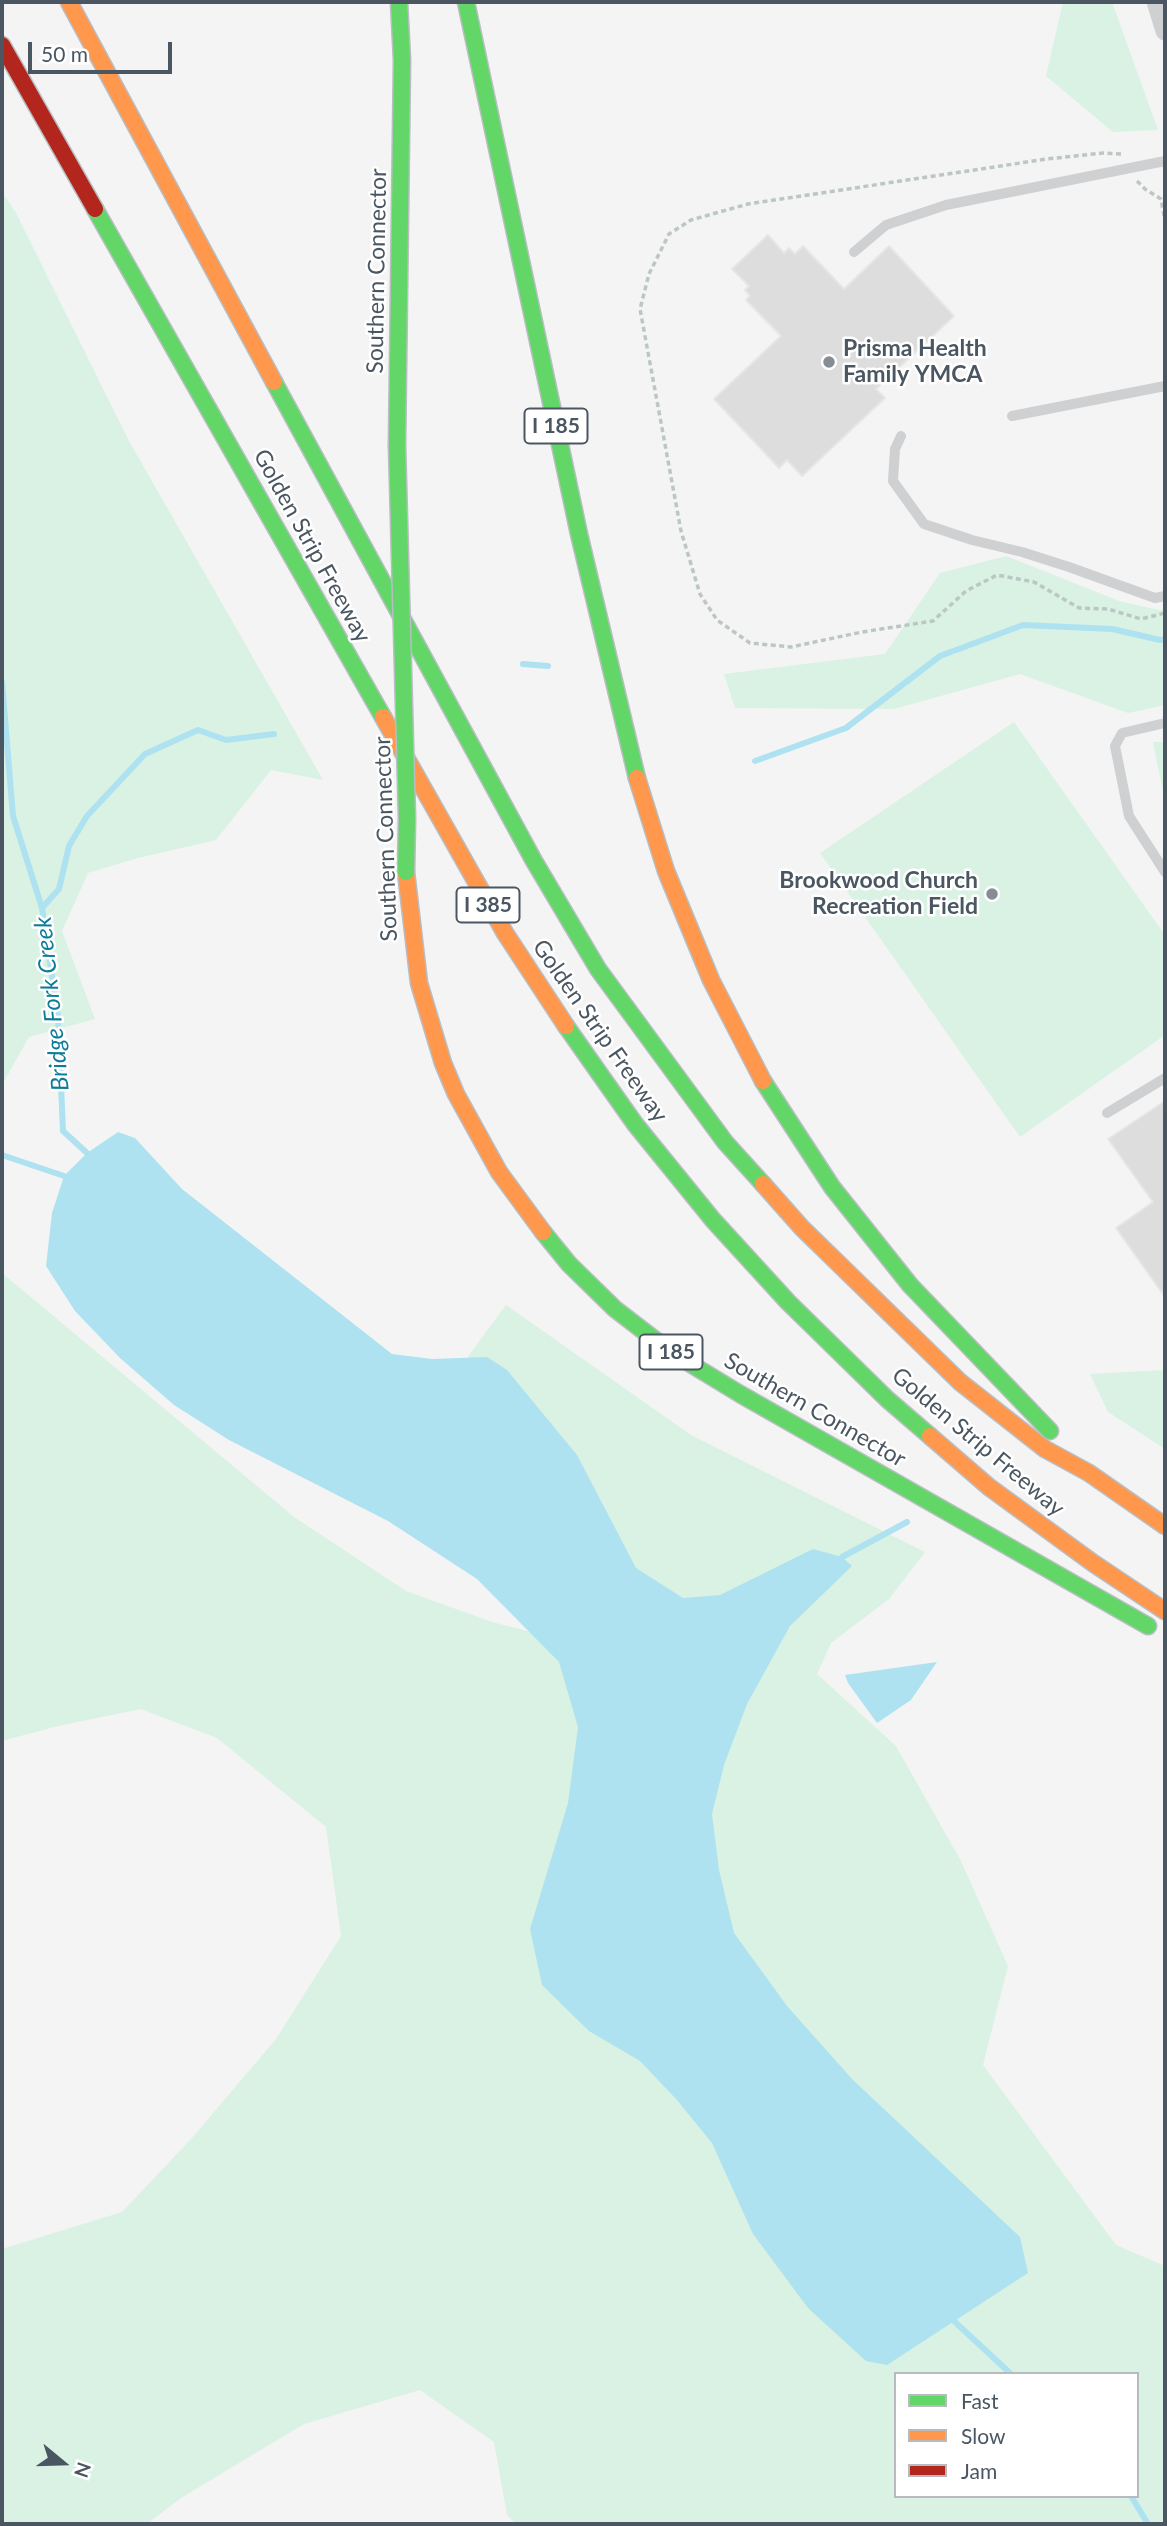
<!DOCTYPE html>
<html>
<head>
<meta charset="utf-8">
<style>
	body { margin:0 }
	#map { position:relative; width:1167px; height:2526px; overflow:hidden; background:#f4f4f4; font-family:Lato,sans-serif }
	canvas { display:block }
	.frame { position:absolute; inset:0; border:4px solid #4a5661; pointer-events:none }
	.legend { position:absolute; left:894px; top:2372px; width:245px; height:126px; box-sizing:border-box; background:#fff; border:2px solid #b7bbc0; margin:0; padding:9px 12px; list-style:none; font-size:21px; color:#4a5661 }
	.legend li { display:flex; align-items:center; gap:14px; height:35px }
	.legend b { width:35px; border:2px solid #b7bbc0 }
	.north { position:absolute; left:28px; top:2428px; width:70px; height:70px; -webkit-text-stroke:5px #fff; paint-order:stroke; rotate:109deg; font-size:19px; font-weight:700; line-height:28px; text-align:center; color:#4a5661 }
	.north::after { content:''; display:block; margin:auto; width:24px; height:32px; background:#4a5661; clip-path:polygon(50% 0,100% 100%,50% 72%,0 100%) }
	.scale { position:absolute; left:28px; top:42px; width:144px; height:32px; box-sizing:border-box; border:4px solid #4a5661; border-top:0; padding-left:9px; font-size:21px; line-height:24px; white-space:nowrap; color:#4a5661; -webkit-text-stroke:5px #fff; paint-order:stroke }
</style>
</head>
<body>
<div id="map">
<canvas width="1167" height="2526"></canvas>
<div class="frame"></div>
<ul class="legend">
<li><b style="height:9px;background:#63d668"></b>Fast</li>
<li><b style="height:9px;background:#ff974d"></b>Slow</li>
<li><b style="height:9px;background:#b3261e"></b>Jam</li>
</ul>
<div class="north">N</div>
<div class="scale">50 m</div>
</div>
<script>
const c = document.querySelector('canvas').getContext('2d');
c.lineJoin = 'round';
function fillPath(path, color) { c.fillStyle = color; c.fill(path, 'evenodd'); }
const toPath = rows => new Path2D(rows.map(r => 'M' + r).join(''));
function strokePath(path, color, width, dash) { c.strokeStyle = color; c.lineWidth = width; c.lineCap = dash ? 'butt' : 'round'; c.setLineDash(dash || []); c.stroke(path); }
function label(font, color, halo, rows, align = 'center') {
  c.font = font + ' Lato,sans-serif'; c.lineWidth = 5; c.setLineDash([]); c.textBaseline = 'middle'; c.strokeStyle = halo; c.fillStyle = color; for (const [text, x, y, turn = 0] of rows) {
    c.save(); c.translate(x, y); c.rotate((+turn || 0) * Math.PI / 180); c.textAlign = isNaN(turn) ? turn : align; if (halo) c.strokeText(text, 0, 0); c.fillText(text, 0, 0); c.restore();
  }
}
fillPath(toPath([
	[1063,2,1112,2,1158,130,1113,132,1046,76],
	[2,192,16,213,129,441,323,780,271,770,216,840,138,858,88,873,62,931,95,1019,29,1037,2,1085],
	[1006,556,1122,602,1160,610,1165,609,1165,705,1128,713,1020,674,894,709,735,708,724,674,885,654,940,573],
	[1014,722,1165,935,1165,1035,1020,1137,820,853],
	[1153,742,1165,742,1165,802],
	[2,1273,294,1517,406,1591,492,1622,547,1636,444,1389,506,1305,691,1435,925,1552,889,1599,831,1643,817,1674,896,1746,961,1861,1008,1966,983,2065,1116,2245,1165,2266,1165,2524,516,2524,507,2515,494,2442,420,2390,304,2424,181,2498,147,2524,2,2524,2,2249,122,2212,192,2138,276,2039,341,1936,326,1827,217,1738,141,1709,58,1726,2,1741],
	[896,2374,1137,2374,1137,2496,896,2496],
	[1165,1370,1165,1449,1108,1412,1090,1374]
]), '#d9f2e3');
fillPath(toPath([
	[118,1132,135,1138,182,1189,392,1354,432,1359,487,1357,507,1370,577,1455,636,1568,683,1598,720,1595,813,1549,842,1557,852,1566,790,1626,747,1704,724,1765,712,1814,719,1870,734,1933,787,2006,852,2079,1020,2237,1028,2273,887,2365,866,2361,808,2308,753,2234,712,2143,677,2100,640,2061,589,2031,542,1985,530,1929,568,1803,578,1727,559,1662,477,1579,388,1521,229,1440,174,1405,120,1358,75,1311,46,1266,52,1213,64,1176,87,1153],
	[937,1662,911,1700,877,1723,848,1683,845,1675]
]), '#aee2f0');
strokePath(toPath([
	[523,664,548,666],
	[2,682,13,816,42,908,58,1017,63,1131,87,1153],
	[755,761,846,728,940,656,1023,625,1112,629,1160,640,1165,639],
	[42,908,59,889,69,846,87,816,145,754,198,730,226,740,274,734],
	[2,1155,64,1176],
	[842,1557,907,1522],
	[955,2322,1011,2374],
	[1131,2496,1148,2524]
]), '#aee2f0', 6);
const building = toPath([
	[768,235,784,253,789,248,795,254,803,246,844,289,889,246,954,316,876,389,885,398,802,476,787,460,779,468,714,399,781,336,746,300,750,296,745,290,749,286,732,269,768,235],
	[1165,1101,1165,1297,1116,1228,1153,1202,1108,1139,1165,1101]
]);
fillPath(building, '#ddddde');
strokePath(building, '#e5e6e7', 2);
const fast = toPath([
	[466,2,579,534,637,778],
	[95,209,383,717],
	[274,382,534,861,598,969,725,1142,763,1184],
	[397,445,402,60,399,2],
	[566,1026,635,1124,713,1220,788,1302,887,1399,930,1436],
	[763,1081,832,1187,910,1285,1050,1431],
	[543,1232,569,1264,615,1309,671,1352,740,1394,1148,1626]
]);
const slow = toPath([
	[69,2,274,382],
	[383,717,505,933,566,1026],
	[637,778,666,871,711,980,763,1081],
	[406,872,419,983,443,1063,456,1094,499,1172,543,1232],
	[763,1184,802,1228,960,1382,1045,1449,1089,1473,1165,1526],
	[930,1436,989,1487,1093,1563,1165,1611]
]);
const jam = toPath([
	[2,45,95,209]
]);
strokePath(fast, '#b9bec3', 19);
strokePath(slow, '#b9bec3', 19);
strokePath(jam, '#b9bec3', 19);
strokePath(toPath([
	[1121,154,1103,153,1047,159,748,204,691,220,669,234,649,274,640,309,681,531,700,594,717,620,750,643,791,647,862,632,933,621,966,591,997,575,1034,582,1079,608,1108,609,1141,619,1165,613],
	[1137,181,1145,189,1161,199,1165,221]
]), '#bcc7c4', 3.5, [5, 3.5]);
strokePath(toPath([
	[854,252,886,225,946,205,1165,161],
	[1012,416,1165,386],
	[901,436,895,449,893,481,924,524,972,540,1022,552,1069,567,1155,598,1165,596],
	[1165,723,1122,733,1115,746,1129,816,1165,872],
	[1107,1113,1165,1078]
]), '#ced0d2', 10);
strokePath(toPath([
	[1156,2,1165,31]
]), '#ced0d2', 19);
strokePath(fast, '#63d668', 16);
strokePath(slow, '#ff974d', 16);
strokePath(jam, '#b3261e', 16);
const fastBridge = toPath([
	[397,445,407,818,406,872]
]);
strokePath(fastBridge, '#b9bec3', 19, []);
strokePath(fastBridge, '#63d668', 16);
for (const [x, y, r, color] of [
	[829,362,7,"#868d94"],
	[992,894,7,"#868d94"]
]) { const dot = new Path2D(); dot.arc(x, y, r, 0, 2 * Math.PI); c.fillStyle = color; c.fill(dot); strokePath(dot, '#fff', 2.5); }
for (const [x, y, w] of [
	[556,426,63],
	[488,905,63],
	[671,1352,63]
]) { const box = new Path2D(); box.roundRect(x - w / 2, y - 17.5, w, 35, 5); c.fillStyle = '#fff'; c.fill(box); strokePath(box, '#4a5661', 2); }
label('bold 21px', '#4a5661', null, [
	["I 185",556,426],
	["I 385",488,905],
	["I 185",671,1352]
]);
label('23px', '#4a5661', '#fff', [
	["Southern Connector",377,271,-89],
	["Golden Strip Freeway",312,546,61],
	["Southern Connector",386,839,-92],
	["Golden Strip Freeway",600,1031,55],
	["Southern Connector",815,1410,30],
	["Golden Strip Freeway",978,1442,40]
]);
label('bold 23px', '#4a5661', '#fff', [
	["Prisma Health",843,349],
	["Family YMCA",843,375],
	["Brookwood Church",978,881,"right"],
	["Recreation Field",978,907,"right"]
], 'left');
label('italic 24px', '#0c7c9b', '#fff', [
	["Bridge Fork Creek",52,1004,-96]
]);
</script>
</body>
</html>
